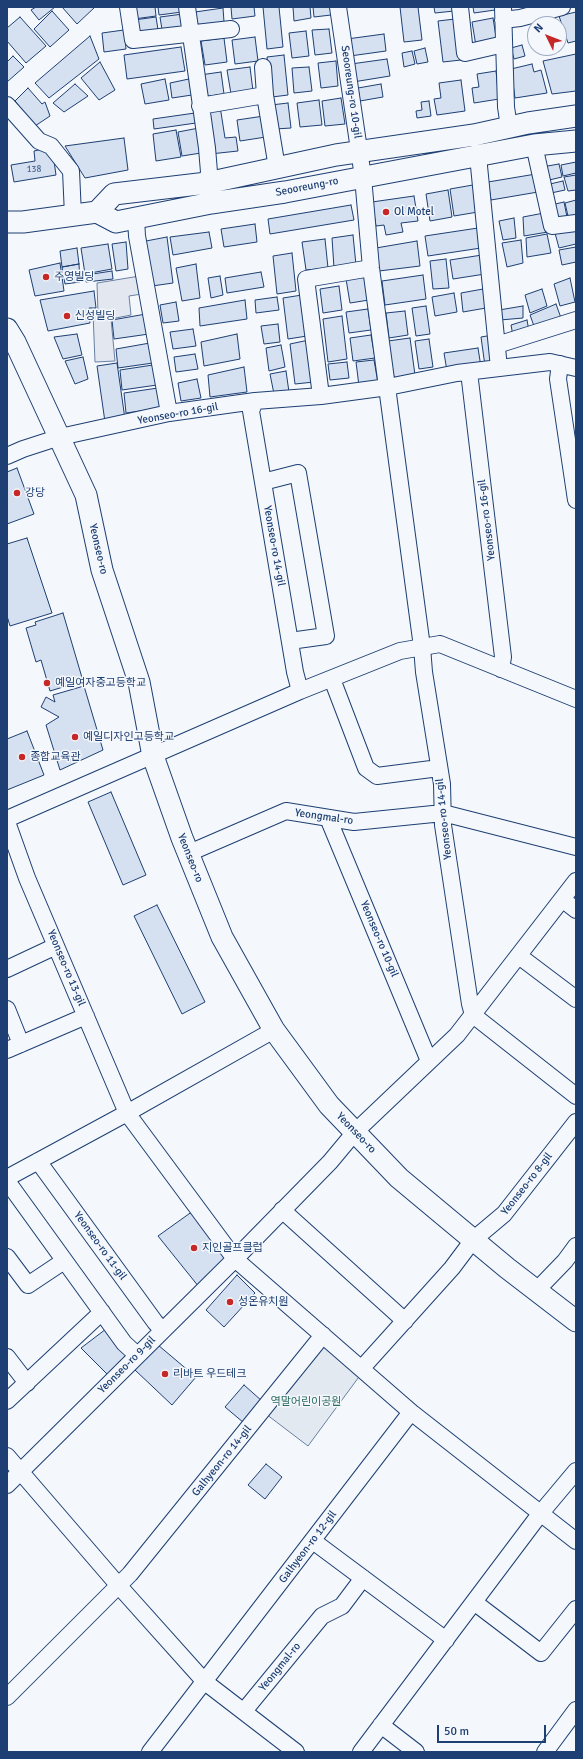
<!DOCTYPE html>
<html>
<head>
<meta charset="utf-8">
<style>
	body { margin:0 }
	#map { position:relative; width:583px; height:1759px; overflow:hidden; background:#f4f7fb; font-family:Signika,sans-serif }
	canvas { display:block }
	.frame { position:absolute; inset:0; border:8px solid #1d3f73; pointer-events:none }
	.north { position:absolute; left:527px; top:16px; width:40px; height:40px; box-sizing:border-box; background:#f4f7fb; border:1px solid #9eadc5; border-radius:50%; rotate:313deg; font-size:11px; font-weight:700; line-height:16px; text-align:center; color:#1d3f73 }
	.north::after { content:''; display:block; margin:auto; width:14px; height:18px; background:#c62828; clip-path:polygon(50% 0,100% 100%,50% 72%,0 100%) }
	.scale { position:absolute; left:437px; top:1725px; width:109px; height:18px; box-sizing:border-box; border:2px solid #1d3f73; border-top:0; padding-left:5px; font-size:12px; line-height:14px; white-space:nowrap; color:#1d3f73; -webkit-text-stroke:3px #f4f7fb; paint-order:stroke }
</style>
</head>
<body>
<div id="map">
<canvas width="583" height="1759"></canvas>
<div class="frame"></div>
<div class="north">N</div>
<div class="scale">50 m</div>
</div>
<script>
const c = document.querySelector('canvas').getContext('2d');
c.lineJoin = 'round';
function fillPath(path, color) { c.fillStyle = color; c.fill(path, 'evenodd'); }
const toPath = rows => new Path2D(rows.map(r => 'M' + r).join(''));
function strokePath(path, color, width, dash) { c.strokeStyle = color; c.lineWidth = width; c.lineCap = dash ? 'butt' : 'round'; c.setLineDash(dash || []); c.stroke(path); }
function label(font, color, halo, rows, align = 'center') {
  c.font = font + ' Signika,"Noto Sans KR",sans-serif'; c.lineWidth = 3; c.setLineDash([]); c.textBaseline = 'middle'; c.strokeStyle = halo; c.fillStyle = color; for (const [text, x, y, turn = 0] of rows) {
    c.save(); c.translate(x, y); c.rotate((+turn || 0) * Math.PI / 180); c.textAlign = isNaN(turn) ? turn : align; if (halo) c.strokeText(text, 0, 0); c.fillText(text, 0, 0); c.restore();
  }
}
const green = toPath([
	[325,1337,364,1370,308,1446,262,1411,325,1337]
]);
fillPath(green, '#e3e9f0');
strokePath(green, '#687fa3', 1);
const parking = toPath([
	[140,276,142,294,129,296,131,315,111,319,115,361,95,362,93,313,98,313,97,283,140,276]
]);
fillPath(parking, '#e3e8f0');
strokePath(parking, '#687fa3', 1);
const building = toPath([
	[36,7,55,7,39,20,31,10,36,7],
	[62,7,95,7,77,24,62,7],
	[132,7,155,7,156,16,134,19,132,7],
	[158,7,181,7,182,12,159,15,158,7],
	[231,7,254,7,255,16,232,19,231,7],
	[263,7,279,7,283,47,267,49,263,7],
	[293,7,310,7,311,18,294,21,293,7],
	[313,7,330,7,331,15,314,17,313,7],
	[400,7,418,7,422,40,404,42,400,7],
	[434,7,453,7,454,11,435,13,434,7],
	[473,7,494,7,495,10,474,13,473,7],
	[223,8,224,22,196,26,195,12,223,8],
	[52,11,69,30,50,47,34,29,52,11],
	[576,12,576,41,568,43,559,16,576,12],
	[183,14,185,33,163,36,160,17,183,14],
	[20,17,46,46,26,63,7,41,7,28,20,17],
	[156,17,159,36,136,39,134,20,156,17],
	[493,18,497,43,476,46,472,22,493,18],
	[555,18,557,24,536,24,555,18],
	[455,19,461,60,443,62,438,21,455,19],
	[329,29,332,53,315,55,312,30,329,29],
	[124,30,126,49,104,52,102,33,124,30],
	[306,31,309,56,292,58,289,33,306,31],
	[384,34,386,51,350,56,347,39,384,34],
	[90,36,99,59,49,98,35,83,90,36],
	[255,37,258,61,235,64,232,40,255,37],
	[224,38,227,62,205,65,201,41,224,38],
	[522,45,525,56,514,59,511,48,522,45],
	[181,47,185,71,127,79,124,55,181,47],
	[425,48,428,62,417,64,414,51,425,48],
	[412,51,415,64,404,67,402,53,412,51],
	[576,54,576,91,552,94,543,61,576,54],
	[284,55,288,95,272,97,267,57,284,55],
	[13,56,24,67,7,82,7,62,13,56],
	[387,59,390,76,353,82,351,64,387,59],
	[336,61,338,86,321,88,318,63,336,61],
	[100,62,115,90,99,100,81,78,100,62],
	[532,64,534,72,541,70,547,93,515,98,511,69,532,64],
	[250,67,253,91,231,94,227,70,250,67],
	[309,67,312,91,294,93,292,68,309,67],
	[496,71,499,99,474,103,472,88,479,87,477,74,496,71],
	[221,72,224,94,203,97,200,75,221,72],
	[165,79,169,100,145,104,141,84,165,79],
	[189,79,192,95,172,98,170,83,189,79],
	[461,80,465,111,437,115,434,99,441,98,439,83,461,80],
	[75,84,88,96,64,112,53,103,75,84],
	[381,84,383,97,360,101,358,88,381,84],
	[28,88,42,104,45,102,50,116,35,126,15,101,28,88],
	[341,98,345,124,325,126,322,101,341,98],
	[319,100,322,125,300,127,297,103,319,100],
	[429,101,431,116,417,118,416,111,422,110,421,102,429,101],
	[288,103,291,128,275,129,271,105,288,103],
	[220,106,225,138,236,137,238,151,210,154,204,109,220,106],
	[195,113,196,123,154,129,153,119,195,113],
	[264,116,266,137,240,141,237,120,264,116],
	[199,128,201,153,182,156,178,132,199,128],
	[176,130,181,157,156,161,153,134,176,130],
	[124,138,128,170,85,178,65,146,124,138],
	[43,149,54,161,56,175,14,182,11,165,35,161,34,151,43,149],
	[576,162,576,173,563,176,561,165,576,162],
	[559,164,562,177,545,181,542,167,559,164],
	[536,174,538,192,491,200,488,182,536,174],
	[576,175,576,190,568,191,564,177,576,175],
	[563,181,565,190,551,193,550,184,563,181],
	[473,185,478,212,454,216,450,189,473,185],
	[448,190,452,217,430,221,426,194,448,190],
	[414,196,418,221,401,223,403,232,386,235,384,225,376,226,372,202,414,196],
	[576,200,576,215,568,216,565,203,576,200],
	[564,202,567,217,554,219,551,205,564,202],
	[351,205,354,220,270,234,268,219,351,205],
	[544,213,548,232,524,236,523,217,544,213],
	[514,218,516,238,503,240,499,221,514,218],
	[255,224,257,242,224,247,221,229,255,224],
	[478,228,481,248,428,256,425,236,478,228],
	[576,229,576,244,559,248,555,233,576,229],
	[209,232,212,248,173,255,170,237,209,232],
	[547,234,551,253,527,257,526,238,547,234],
	[353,235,356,265,334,268,332,238,353,235],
	[167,237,173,283,152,286,146,241,167,237],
	[325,239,328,268,306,270,302,242,325,239],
	[521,240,523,263,507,267,502,243,521,240],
	[417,241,420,266,379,271,376,248,417,241],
	[126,242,128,269,116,271,112,244,126,242],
	[108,244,112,269,85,274,81,248,108,244],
	[576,247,576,262,562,265,559,250,576,247],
	[77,248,79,264,62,267,60,251,77,248],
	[292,253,296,291,277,294,273,256,292,253],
	[482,255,485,274,453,279,450,260,482,255],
	[446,259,449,288,433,289,430,261,446,259],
	[60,263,64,291,35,296,29,270,60,263],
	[79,264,80,282,65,284,62,267,79,264],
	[196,264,200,298,182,301,176,268,196,264],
	[112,271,113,279,86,282,86,275,112,271],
	[261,272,264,287,227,293,225,278,261,272],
	[423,275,426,299,385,305,382,281,423,275],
	[220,276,223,295,211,298,208,278,220,276],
	[365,276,369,300,350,303,346,279,365,276],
	[570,278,575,302,560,306,554,284,570,278],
	[339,286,342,310,323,313,320,289,339,286],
	[483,289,486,308,463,312,461,293,483,289],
	[542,289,547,306,530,313,525,295,542,289],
	[94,291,96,308,89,308,90,323,48,331,40,300,94,291],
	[454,293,457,312,435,316,432,297,454,293],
	[302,295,307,336,288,339,283,298,302,295],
	[277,297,279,310,256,313,255,300,277,297],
	[245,300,247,319,200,326,199,308,245,300],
	[176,302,179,321,163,323,160,305,176,302],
	[556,304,561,318,534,326,530,315,556,304],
	[426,306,430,334,416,336,412,308,426,306],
	[523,306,523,318,500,320,499,310,523,306],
	[368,309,371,330,349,333,346,312,368,309],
	[405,311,408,335,389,338,386,313,405,311],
	[146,314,149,334,114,339,112,320,146,314],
	[342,316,347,359,328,362,323,319,342,316],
	[527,320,529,331,513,336,511,325,527,320],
	[278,324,280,342,264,344,261,326,278,324],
	[193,329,196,346,173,349,170,332,193,329],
	[77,334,82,355,63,359,54,337,77,334],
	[237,334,240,359,204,366,201,342,237,334],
	[371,335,375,358,353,361,350,338,371,335],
	[493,335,496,364,485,366,481,337,493,335],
	[410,338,415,375,394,378,388,341,410,338],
	[429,339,433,367,419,369,415,341,429,339],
	[309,340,314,382,295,384,290,344,309,340],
	[150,343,153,363,118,368,116,349,150,343],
	[281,345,285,367,269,371,266,348,281,345],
	[478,348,481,367,447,371,444,353,478,348],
	[195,354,198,369,176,372,174,357,195,354],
	[83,357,88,379,75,384,65,361,83,357],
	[374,360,378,383,359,386,356,362,374,360],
	[347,362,349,378,330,380,328,364,347,362],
	[117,363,125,419,105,422,97,366,117,363],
	[153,365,157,385,122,390,120,370,153,365],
	[244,367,247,392,210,397,208,375,244,367],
	[286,371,289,392,274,394,270,374,286,371],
	[197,379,201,398,181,401,178,383,197,379],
	[158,388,161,408,126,413,124,393,158,388],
	[17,468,34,514,7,524,7,472,17,468],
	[27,538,52,613,10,626,7,616,7,544,27,538],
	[63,613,83,681,50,691,41,660,36,662,26,628,36,625,35,622,63,613],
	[84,686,103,750,60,770,46,725,59,717,41,707,46,697,55,702,53,695,84,686],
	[27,731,44,775,7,790,7,739,27,731],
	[111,792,146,875,123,885,88,802,111,792],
	[157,905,205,1002,182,1014,134,916,157,905],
	[193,1211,229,1260,199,1287,158,1236,193,1211],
	[237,1275,255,1293,224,1327,206,1310,237,1275],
	[110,1326,132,1352,108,1375,81,1348,110,1326],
	[158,1345,196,1377,172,1405,135,1370,158,1345],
	[244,1385,262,1401,244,1423,225,1407,244,1385],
	[266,1464,282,1477,265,1499,248,1485,266,1464]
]);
fillPath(building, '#d5e0f0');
strokePath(building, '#1d3f73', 1);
const minor = toPath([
	[128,7,133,40,231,29],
	[187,7,207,148,209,172,207,183],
	[338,7,363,177,371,268,422,647,424,672,442,784,443,825,470,1004,473,1015,576,1096],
	[460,7,465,53,504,44],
	[503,7,506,107,509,127],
	[503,20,520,18,562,7],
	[263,67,265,95,277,168],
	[7,105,39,141,51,146,71,171,73,215],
	[200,106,265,95],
	[534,145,552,226,576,223],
	[478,156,499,368],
	[136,219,137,236,169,413],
	[497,345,576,320],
	[560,364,558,379,576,500],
	[469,372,503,657,501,669],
	[321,396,306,279,371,268],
	[255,401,251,411,295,672,300,691],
	[7,456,23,449,60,437,169,413,255,401,321,396,388,387,457,373,550,362,576,368],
	[263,482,298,473,326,636,290,641],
	[332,679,366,768,377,776,439,768],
	[328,818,429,1061],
	[7,819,300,691,400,651,440,644,576,699],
	[7,822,27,878,127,1113,235,1259,411,1412,576,1541],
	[189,853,286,811,354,822,443,813,576,847],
	[562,899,576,910],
	[519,956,576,999],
	[7,969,56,946],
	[7,1009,21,1044],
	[7,1050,86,1016],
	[38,1161,155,1322,162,1330],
	[7,1178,127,1113,274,1030],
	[7,1181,124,1343,137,1355],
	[282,1210,405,1321],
	[7,1257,28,1285,64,1261],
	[536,1291,565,1261,576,1246],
	[7,1357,27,1383],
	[362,1368,452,1268,473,1240,504,1214,576,1122],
	[7,1401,102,1312],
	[7,1456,119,1586,205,1682,296,1752],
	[7,1485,235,1259,330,1162,355,1132,457,1035,576,881],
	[313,1541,446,1640],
	[474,1602,541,1653,576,1609],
	[7,1697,130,1574,323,1335],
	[244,1711,322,1616,342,1606,363,1578],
	[381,1725,416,1752],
	[150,1752,411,1412],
	[361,1752,540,1514,576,1471],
	[545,1752,576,1710]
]);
const major = toPath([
	[97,212,114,194,207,183,336,155,474,135,528,123,576,116],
	[7,222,23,222,97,212,116,222,211,203,285,192,534,145,576,141],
	[7,329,15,342,86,495,102,570,139,682,153,756,182,838,222,937,274,1030,329,1105,399,1178,507,1268,576,1321]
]);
strokePath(minor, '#1d3f73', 18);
strokePath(major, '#1d3f73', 23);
strokePath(minor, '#f4f7fb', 16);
strokePath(major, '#f4f7fb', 21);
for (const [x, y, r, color] of [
	[386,212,4,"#c62828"],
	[46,277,4,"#c62828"],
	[67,316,4,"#c62828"],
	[17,493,4,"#c62828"],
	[47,683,4,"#c62828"],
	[75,737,4,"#c62828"],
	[22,757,4,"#c62828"],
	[194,1248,4,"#c62828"],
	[230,1302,4,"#c62828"],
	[165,1374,4,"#c62828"]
]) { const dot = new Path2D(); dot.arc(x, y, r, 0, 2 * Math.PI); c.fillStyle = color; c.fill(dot); strokePath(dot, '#f4f7fb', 1.5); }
label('9px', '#4b6792', null, [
	["138",34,170]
]);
label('11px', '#1d3f73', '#f4f7fb', [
	["Seooreung-ro 10-gil",351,92,82],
	["Seooreung-ro",307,187,-11],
	["Yeonseo-ro 16-gil",178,414,-10],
	["Yeonseo-ro 16-gil",487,520,-97],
	["Yeonseo-ro 14-gil",274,546,80],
	["Yeonseo-ro",98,549,77],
	["Yeongmal-ro",324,817,8],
	["Yeonseo-ro 14-gil",444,819,-96],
	["Yeonseo-ro",190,858,68],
	["Yeonseo-ro 10-gil",379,939,67],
	["Yeonseo-ro 13-gil",66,968,67],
	["Yeonseo-ro",356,1133,46],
	["Yeonseo-ro 8-gil",527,1184,-52],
	["Yeonseo-ro 11-gil",100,1246,54],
	["Yeonseo-ro 9-gil",127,1365,-45],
	["Galhyeon-ro 14-gil",222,1461,-51],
	["Galhyeon-ro 12-gil",308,1547,-53],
	["Yeongmal-ro",280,1667,-51]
]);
label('11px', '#1d3f73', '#f4f7fb', [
	["Ol Motel",394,212],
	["주영빌딩",54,277],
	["신성빌딩",75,316],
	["강당",25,493],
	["예일여자중고등학교",55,683],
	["예일디자인고등학교",83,737],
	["종합교육관",30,757],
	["지인골프클럽",202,1248],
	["성온유치원",238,1302],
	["리바트 우드테크",173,1374]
], 'left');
label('11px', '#2c6c60', '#f4f7fb', [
	["역말어린이공원",306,1402]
]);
</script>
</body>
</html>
